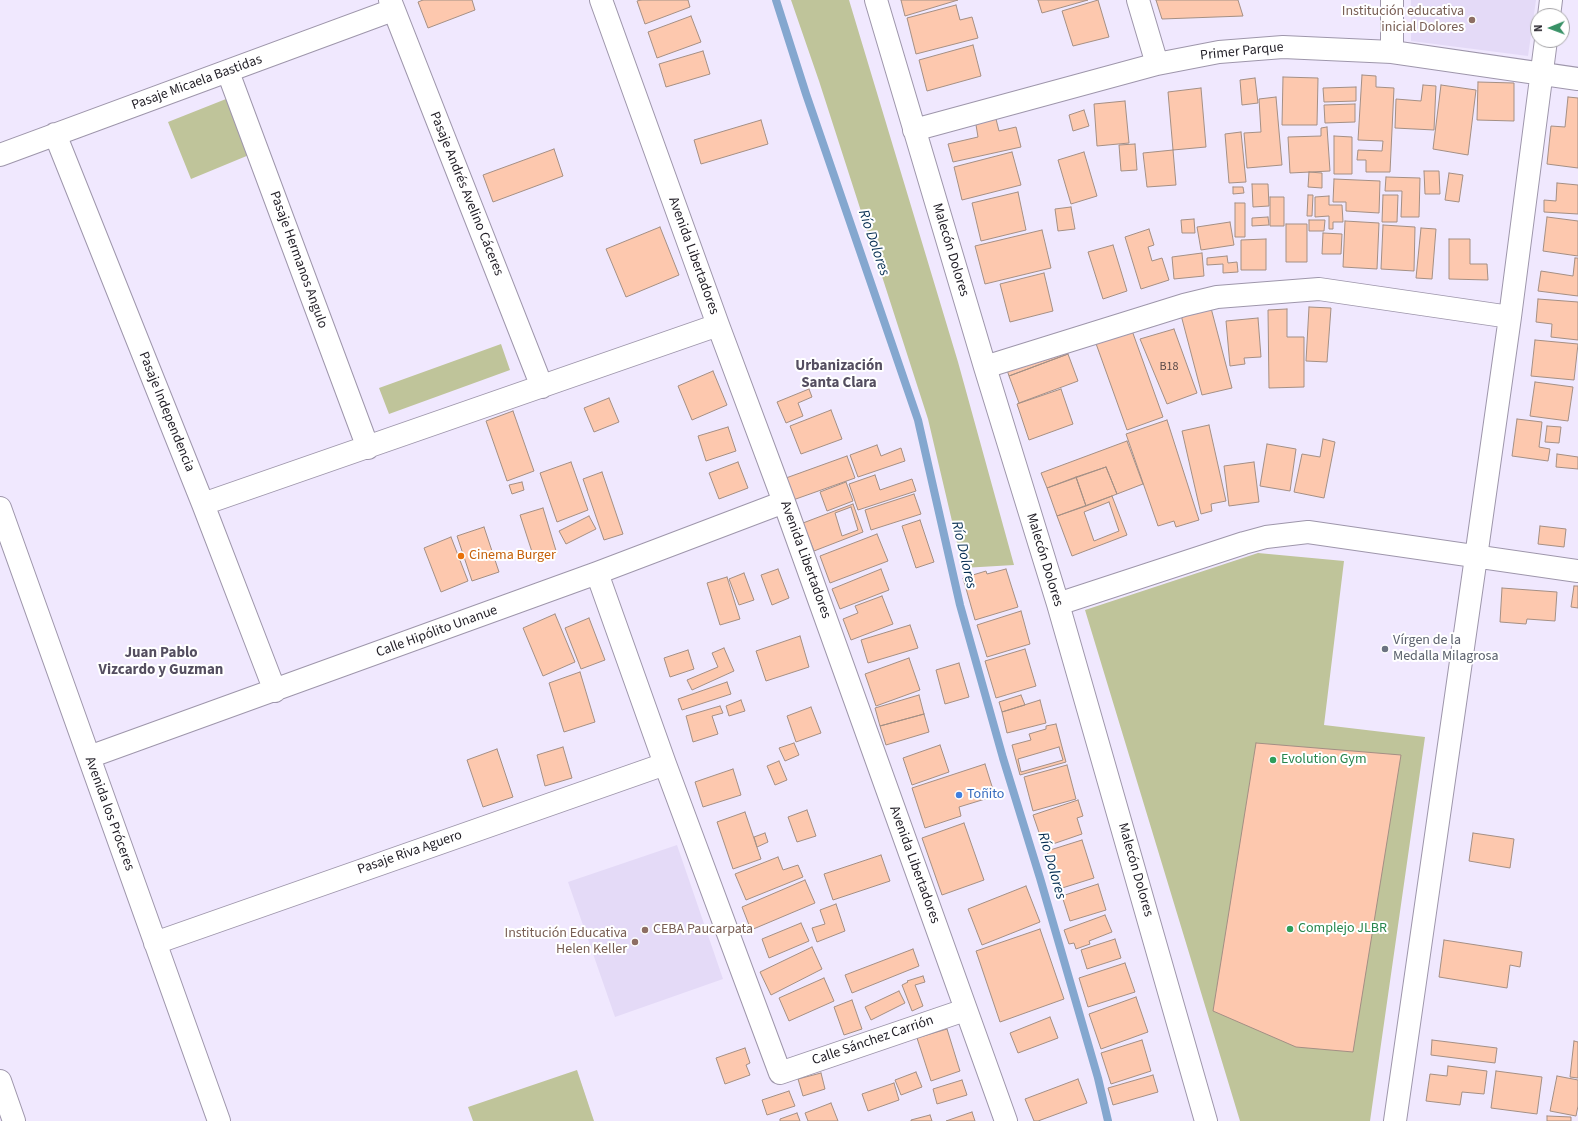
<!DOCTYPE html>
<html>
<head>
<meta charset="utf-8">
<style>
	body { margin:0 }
	#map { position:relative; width:1578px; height:1121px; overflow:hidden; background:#f0e8fe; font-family:"Source Sans 3",sans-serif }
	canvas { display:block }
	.north { position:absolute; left:1530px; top:8px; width:40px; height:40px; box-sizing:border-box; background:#fff; border:1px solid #a6a5a8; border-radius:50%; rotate:269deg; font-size:11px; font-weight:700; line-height:16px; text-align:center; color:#201d25 }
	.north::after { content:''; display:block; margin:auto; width:14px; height:18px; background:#389166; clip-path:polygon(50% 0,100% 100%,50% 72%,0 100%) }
</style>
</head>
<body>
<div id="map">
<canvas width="1578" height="1121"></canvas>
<div class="north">N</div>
</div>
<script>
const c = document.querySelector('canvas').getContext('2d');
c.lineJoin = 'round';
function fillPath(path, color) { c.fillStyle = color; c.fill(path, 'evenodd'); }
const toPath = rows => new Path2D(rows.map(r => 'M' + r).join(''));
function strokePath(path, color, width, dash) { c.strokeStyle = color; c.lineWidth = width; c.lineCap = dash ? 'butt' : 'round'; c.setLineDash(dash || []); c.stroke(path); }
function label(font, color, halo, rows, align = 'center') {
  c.font = font + ' "Source Sans 3",sans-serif'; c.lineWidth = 4; c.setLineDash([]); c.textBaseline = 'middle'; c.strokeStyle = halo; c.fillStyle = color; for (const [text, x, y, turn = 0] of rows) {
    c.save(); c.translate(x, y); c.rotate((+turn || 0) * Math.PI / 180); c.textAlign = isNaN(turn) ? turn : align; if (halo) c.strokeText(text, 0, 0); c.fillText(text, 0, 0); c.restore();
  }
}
fillPath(toPath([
	[1411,0,1536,0,1528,56,1411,41],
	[677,845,723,979,615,1017,568,882]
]), '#e4daf7');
fillPath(toPath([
	[791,0,849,0,958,362,1014,565,963,568,928,419,819,81],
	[226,99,249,155,191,179,168,122],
	[501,344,510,370,389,414,379,388],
	[1258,553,1344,561,1324,725,1425,737,1370,1121,1240,1121,1085,610],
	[577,1070,594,1121,473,1121,468,1107]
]), '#bfc49a');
strokePath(toPath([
	[776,0,806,94,918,420,960,605,1003,758,1040,878,1098,1078,1108,1121]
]), '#84a7cf', 8);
const building = toPath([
	[423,0,472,0,475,10,428,28,418,2,423,0],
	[641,0,688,0,690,7,645,24,637,1,641,0],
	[901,0,958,0,905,16,901,0],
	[1038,0,1088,0,1042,13,1038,0],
	[1098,0,1109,37,1073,46,1062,11,1098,0],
	[1156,0,1238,0,1243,16,1162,19,1156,0],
	[956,5,960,20,972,17,978,38,916,54,907,18,956,5],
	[691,16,701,42,657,58,648,32,691,16],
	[973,45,981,76,927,91,919,60,973,45],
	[703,51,710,74,666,87,659,64,703,51],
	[1362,75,1376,76,1376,87,1394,88,1390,172,1366,172,1366,160,1357,160,1358,150,1382,151,1383,141,1358,140,1362,75],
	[1283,77,1318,78,1317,125,1282,125,1283,77],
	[1255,78,1258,103,1242,105,1240,80,1255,78],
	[1478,82,1514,83,1514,121,1477,120,1478,82],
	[1423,85,1436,86,1434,130,1395,128,1396,99,1421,101,1423,85],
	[1441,85,1476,90,1468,155,1433,149,1441,85],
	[1356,87,1356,101,1324,102,1323,88,1356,87],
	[1201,88,1206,147,1173,150,1168,92,1201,88],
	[1276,97,1282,165,1247,168,1244,133,1261,132,1259,99,1276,97],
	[1568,97,1578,98,1578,168,1547,164,1551,126,1565,127,1568,97],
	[1125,101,1129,143,1097,146,1094,104,1125,101],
	[1355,104,1355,122,1325,123,1324,105,1355,104],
	[1084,110,1089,126,1073,131,1069,115,1084,110],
	[995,115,999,131,1016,127,1021,147,953,162,948,144,978,137,975,119,995,115],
	[761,120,768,144,701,164,694,140,761,120],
	[1327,127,1330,171,1290,173,1288,137,1321,136,1321,128,1327,127],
	[1241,132,1246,182,1229,183,1225,134,1241,132],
	[1334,136,1352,137,1352,174,1334,174,1334,136],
	[1135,144,1137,170,1121,171,1119,145,1135,144],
	[554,149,563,176,493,202,483,175,554,149],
	[1173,150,1176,185,1147,187,1143,153,1173,150],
	[1012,152,1021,185,962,200,954,167,1012,152],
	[1084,152,1097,196,1071,204,1058,160,1084,152],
	[1424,171,1439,171,1440,194,1425,194,1424,171],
	[1309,172,1322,173,1322,188,1308,187,1309,172],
	[1449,173,1463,175,1459,202,1445,200,1449,173],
	[1386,177,1420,178,1419,217,1401,217,1402,191,1385,191,1386,177],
	[1334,179,1380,181,1379,213,1346,211,1346,202,1333,202,1334,179],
	[1557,183,1578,185,1578,214,1544,212,1544,200,1556,201,1557,183],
	[1252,184,1268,184,1269,206,1253,207,1252,184],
	[1233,187,1243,187,1244,193,1233,194,1233,187],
	[1018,192,1026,230,981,241,972,203,1018,192],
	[1308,195,1313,195,1312,216,1307,216,1308,195],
	[1383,195,1398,195,1397,222,1382,222,1383,195],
	[1329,196,1329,205,1342,205,1343,222,1333,222,1333,229,1329,229,1329,216,1315,217,1315,197,1329,196],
	[1270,197,1284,197,1284,226,1270,226,1270,197],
	[1235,203,1245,203,1245,237,1235,237,1235,203],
	[1071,207,1075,229,1058,231,1055,209,1071,207],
	[1268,217,1269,225,1252,226,1252,218,1268,217],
	[1547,217,1578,221,1578,256,1543,251,1547,217],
	[1194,219,1195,233,1182,233,1181,220,1194,219],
	[1309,220,1325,220,1324,231,1309,231,1309,220],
	[1345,221,1379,223,1377,269,1343,267,1345,221],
	[1230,222,1234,245,1201,250,1197,227,1230,222],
	[1286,224,1307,224,1307,262,1286,262,1286,224],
	[1383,225,1415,227,1414,271,1381,269,1383,225],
	[660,227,679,275,626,297,606,249,660,227],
	[1421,228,1436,229,1432,279,1416,278,1421,228],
	[1149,229,1154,245,1148,247,1152,261,1162,258,1169,280,1141,289,1125,237,1149,229],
	[1042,230,1051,268,985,284,975,246,1042,230],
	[1323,233,1342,234,1341,254,1322,254,1323,233],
	[1266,239,1266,270,1241,270,1241,240,1266,239],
	[1449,239,1470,239,1470,264,1487,264,1488,280,1449,279,1449,239],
	[1113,245,1127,291,1103,299,1088,252,1113,245],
	[1202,253,1204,276,1174,279,1172,257,1202,253],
	[1227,256,1228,263,1237,262,1238,272,1223,273,1223,264,1207,265,1207,258,1227,256],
	[1575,258,1578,258,1578,296,1538,291,1541,271,1573,276,1575,258],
	[1044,273,1053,311,1010,322,1000,284,1044,273],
	[1538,299,1578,302,1578,340,1551,337,1552,324,1536,322,1538,299],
	[1309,307,1331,308,1327,362,1306,361,1309,307],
	[1211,308,1232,388,1202,395,1181,315,1211,308],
	[1287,309,1287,337,1304,337,1304,387,1269,388,1268,310,1287,309],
	[1258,318,1261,357,1244,358,1245,364,1230,366,1226,321,1258,318],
	[1130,325,1163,417,1127,430,1094,338,1130,325],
	[1174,329,1197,393,1167,404,1140,339,1174,329],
	[1535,340,1578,344,1574,380,1531,376,1535,340],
	[1064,346,1068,354,1009,376,1006,367,1064,346],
	[1068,354,1078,381,1019,403,1009,376,1068,354],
	[713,371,727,405,692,420,678,386,713,371],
	[1535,382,1573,387,1568,421,1530,416,1535,382],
	[809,389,812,397,798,403,803,416,786,423,777,402,809,389],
	[1061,389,1073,424,1029,440,1017,404,1061,389],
	[609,398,619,422,594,432,584,408,609,398],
	[831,410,842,439,801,454,790,426,831,410],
	[513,411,534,471,507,481,486,421,513,411],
	[1517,419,1542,422,1539,447,1550,449,1548,461,1512,456,1517,419],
	[1167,420,1199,520,1176,527,1174,521,1158,526,1126,434,1167,420],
	[1209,425,1226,501,1211,504,1212,511,1201,514,1182,431,1209,425],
	[1547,426,1561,427,1559,443,1545,442,1547,426],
	[728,427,736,451,706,461,698,436,728,427],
	[1323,439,1335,442,1324,498,1294,492,1302,454,1320,457,1323,439],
	[1127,441,1143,484,1117,494,1106,467,1047,488,1041,473,1127,441],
	[1267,444,1296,449,1290,491,1260,486,1267,444],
	[877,445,881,456,901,448,905,461,858,477,850,455,877,445],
	[1557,454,1578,457,1578,469,1556,467,1557,454],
	[847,456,855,478,793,500,786,478,847,456],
	[571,462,588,510,557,522,540,473,571,462],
	[738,462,748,488,719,499,709,473,738,462],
	[1254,462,1259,502,1229,506,1224,466,1254,462],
	[1106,467,1117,494,1086,506,1076,477,1106,467],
	[602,472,623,534,604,540,583,479,602,472],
	[875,475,880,490,912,479,916,491,858,510,849,484,875,475],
	[1076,477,1086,506,1057,516,1047,488,1076,477],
	[522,482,524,490,512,494,509,485,522,482],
	[846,482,853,501,827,511,820,492,846,482],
	[914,494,921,514,871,530,865,510,914,494],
	[1112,496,1127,535,1072,556,1057,516,1112,496],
	[1109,502,1119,531,1094,541,1084,512,1109,502],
	[853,504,863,532,814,551,803,523,853,504],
	[851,507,858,530,842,536,835,513,851,507],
	[543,508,557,554,535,561,520,515,543,508],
	[589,516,596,529,566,544,559,531,589,516],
	[920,520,934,562,916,568,902,526,920,520],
	[1540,526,1566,529,1564,547,1538,544,1540,526],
	[484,527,499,572,472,581,457,536,484,527],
	[877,534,888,561,830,583,820,556,877,534],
	[451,537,468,581,441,592,424,548,451,537],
	[778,569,789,598,772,605,761,575,778,569],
	[881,569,889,590,840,609,832,589,881,569],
	[1006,569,1018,607,975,620,963,578,986,571,987,574,1006,569],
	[744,573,754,600,739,605,729,579,744,573],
	[727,577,740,619,720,625,707,583,727,577],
	[1574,586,1578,586,1578,608,1571,607,1574,586],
	[1502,588,1557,592,1555,621,1527,619,1526,624,1500,622,1502,588],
	[882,596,893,624,851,640,843,619,858,613,855,606,882,596],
	[1021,611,1030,644,987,657,977,625,1021,611],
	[555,614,575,662,543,676,523,628,555,614],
	[589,618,605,660,581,669,565,628,589,618],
	[910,625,918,648,868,663,861,640,910,625],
	[800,636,809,667,766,681,756,651,800,636],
	[724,648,734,671,692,690,687,680,718,667,712,653,724,648],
	[1025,649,1036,686,996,698,985,661,1025,649],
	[688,650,694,669,670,677,664,658,688,650],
	[909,658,920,690,876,706,865,674,909,658],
	[959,663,969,697,945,704,936,670,959,663],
	[580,672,595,722,564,732,549,683,580,672],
	[727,682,731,694,682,710,678,699,727,682],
	[919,695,924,714,880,726,875,708,919,695],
	[1021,695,1025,705,1002,712,999,702,1021,695],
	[741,700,745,711,729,716,726,706,741,700],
	[1040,700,1046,723,1007,733,1002,712,1040,700],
	[720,706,723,713,712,716,718,734,693,742,686,716,720,706],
	[811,707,821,733,796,742,787,716,811,707],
	[924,714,929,732,886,745,880,726,924,714],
	[1056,724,1066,762,1020,775,1012,745,1031,740,1029,734,1046,729,1046,726,1056,724],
	[794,743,799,755,785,761,779,748,794,743],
	[1256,743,1401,755,1353,1052,1296,1047,1213,1011,1256,743],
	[940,745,949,772,912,785,903,758,940,745],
	[563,747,572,778,545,786,537,755,563,747],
	[1059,747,1063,760,1021,772,1018,759,1059,747],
	[497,749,513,797,483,807,467,760,497,749],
	[779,761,787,780,775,785,767,766,779,761],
	[985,764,995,796,959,807,961,816,925,828,912,788,985,764],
	[1067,765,1076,799,1033,811,1024,777,1067,765],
	[733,769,741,795,703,807,695,782,733,769],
	[1078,800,1083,816,1077,818,1082,834,1044,847,1033,815,1078,800],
	[807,810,816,836,797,842,788,817,807,810],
	[745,812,761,859,733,869,717,822,745,812],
	[964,823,984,880,942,895,922,838,964,823],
	[765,833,768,842,757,847,754,837,765,833],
	[1473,833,1514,839,1510,868,1469,861,1473,833],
	[1082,840,1094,878,1059,889,1047,851,1082,840],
	[881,855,890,881,833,900,824,874,881,855],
	[778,857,783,870,798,865,803,877,746,900,735,874,778,857],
	[805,880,815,903,751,930,742,907,805,880],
	[1098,884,1106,910,1070,921,1062,896,1098,884],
	[1026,886,1040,922,982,945,968,909,1026,886],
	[836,904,845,931,817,942,812,928,825,924,820,910,836,904],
	[1105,915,1112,932,1089,941,1090,944,1076,949,1074,943,1069,944,1064,930,1105,915],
	[801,923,809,941,769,958,762,939,801,923],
	[1040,929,1064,999,1000,1022,976,951,1040,929],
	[1115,939,1121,958,1087,969,1081,950,1115,939],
	[1444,940,1522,952,1520,967,1510,965,1507,988,1439,977,1444,940],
	[812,947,822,969,771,995,760,972,812,947],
	[913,949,919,966,852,993,845,975,913,949],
	[1125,963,1135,992,1088,1007,1079,978,1125,963],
	[923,976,925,982,915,985,923,1006,912,1011,902,985,908,982,907,981,923,976],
	[824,978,834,1001,789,1021,779,998,824,978],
	[899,991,905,1003,871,1020,865,1007,899,991],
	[1136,997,1148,1032,1101,1049,1089,1014,1136,997],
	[852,1000,862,1029,844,1035,834,1007,852,1000],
	[1050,1017,1058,1038,1018,1053,1010,1033,1050,1017],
	[947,1029,960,1071,931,1081,917,1038,947,1029],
	[1142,1040,1151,1071,1111,1084,1101,1053,1142,1040],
	[1432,1040,1497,1048,1495,1063,1431,1055,1432,1040],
	[1574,1041,1578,1042,1578,1078,1570,1077,1574,1041],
	[745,1048,750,1063,746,1065,750,1075,725,1084,716,1058,745,1048],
	[1448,1066,1487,1071,1484,1094,1462,1092,1460,1105,1426,1101,1430,1074,1447,1076,1448,1066],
	[1496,1071,1542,1077,1537,1114,1491,1108,1496,1071],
	[916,1072,922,1087,901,1095,895,1080,916,1072],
	[821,1073,825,1089,803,1096,798,1079,821,1073],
	[1153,1075,1158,1092,1113,1105,1108,1088,1153,1075],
	[1557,1076,1578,1080,1578,1106,1576,1116,1550,1111,1557,1076],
	[1078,1079,1087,1103,1038,1121,1034,1121,1025,1099,1078,1079],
	[962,1080,967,1095,937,1104,933,1089,962,1080],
	[894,1083,899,1100,868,1111,862,1094,894,1083],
	[789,1091,795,1106,767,1115,762,1100,789,1091],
	[831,1103,838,1121,808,1121,805,1113,831,1103],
	[972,1112,975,1121,946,1121,972,1112],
	[797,1113,800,1121,780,1121,780,1119,797,1113],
	[930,1115,932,1121,911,1121,911,1120,930,1115],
	[1547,1116,1571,1117,1571,1121,1547,1121,1547,1116]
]);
fillPath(building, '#fdc8ae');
strokePath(building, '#a48f84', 1);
const minor = toPath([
	[390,0,542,387],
	[601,0,718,325,784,502,1006,1121],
	[876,0,985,367,1058,604,1206,1121],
	[1138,0,1157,64],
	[1549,16,1551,0],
	[1392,52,1392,0],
	[228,72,368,448],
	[914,130,1157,64,1219,52,1283,47,1392,52,1578,79],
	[55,134,203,504,275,691],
	[0,155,393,10],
	[985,367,1184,305,1217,297,1319,289,1510,317],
	[203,504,718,325],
	[0,508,219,1121],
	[597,573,665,764,780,1073,965,1010],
	[1058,604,1244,543,1266,537,1308,532,1578,571],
	[89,757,597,573,784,502],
	[155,943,665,764],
	[0,1081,14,1121],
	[1395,1121,1476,557,1510,317,1546,40]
]);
strokePath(minor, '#9e96ab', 24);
strokePath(minor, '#fff', 22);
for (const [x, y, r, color] of [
	[1472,20,4,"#8d6e63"],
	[461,556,4,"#e8710a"],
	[1385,649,4,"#6b7280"],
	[1273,760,4,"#2e9e5b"],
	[959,795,4,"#3f7fe0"],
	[1290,929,4,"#2e9e5b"],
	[645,930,4,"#8d6e63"],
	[635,942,4,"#8d6e63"]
]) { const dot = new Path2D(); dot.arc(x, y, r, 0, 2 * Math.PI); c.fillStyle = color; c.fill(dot); strokePath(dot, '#fff', 1.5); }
label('12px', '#574847', null, [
	["B18",1169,367]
]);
label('14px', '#785e54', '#fff', [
	["Institución educativa",1464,12],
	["inicial Dolores",1464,28],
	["CEBA Paucarpata",653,930,"left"],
	["Institución Educativa",627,934],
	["Helen Keller",627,950]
], 'right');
label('14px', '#201d25', '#fff', [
	["Primer Parque",1242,52,-6],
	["Pasaje Micaela Bastidas",197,83,-20],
	["Pasaje Andrés Avelino Cáceres",466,194,68],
	["Malecón Dolores",950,250,73],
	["Avenida Libertadores",693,256,70],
	["Pasaje Hermanos Angulo",298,260,70],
	["Pasaje Independencia",166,412,68],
	["Avenida Libertadores",805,560,70],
	["Malecón Dolores",1044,560,73],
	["Calle Hipólito Unanue",437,632,-20],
	["Avenida los Próceres",109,814,70],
	["Pasaje Riva Aguero",410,853,-19],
	["Avenida Libertadores",914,865,70],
	["Malecón Dolores",1135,870,74],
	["Calle Sánchez Carrión",873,1041,-19]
]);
label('14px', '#c56008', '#fff', [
	["Cinema Burger",469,556]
], 'left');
label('14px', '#5b616d', '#fff', [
	["Vírgen de la",1393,641],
	["Medalla Milagrosa",1393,657]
], 'left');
label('14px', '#27864d', '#fff', [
	["Evolution Gym",1281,760],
	["Complejo JLBR",1298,929]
], 'left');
label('14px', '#366cbe', '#fff', [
	["Toñito",967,795]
], 'left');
label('italic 15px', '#062e53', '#fff', [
	["Río Dolores",873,243,71],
	["Río Dolores",963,555,77],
	["Río Dolores",1051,866,74]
]);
label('bold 15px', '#544e60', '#fff', [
	["Urbanización",839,367],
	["Santa Clara",839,384],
	["Juan Pablo",161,654],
	["Vizcardo y Guzman",161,671]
]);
</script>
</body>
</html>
